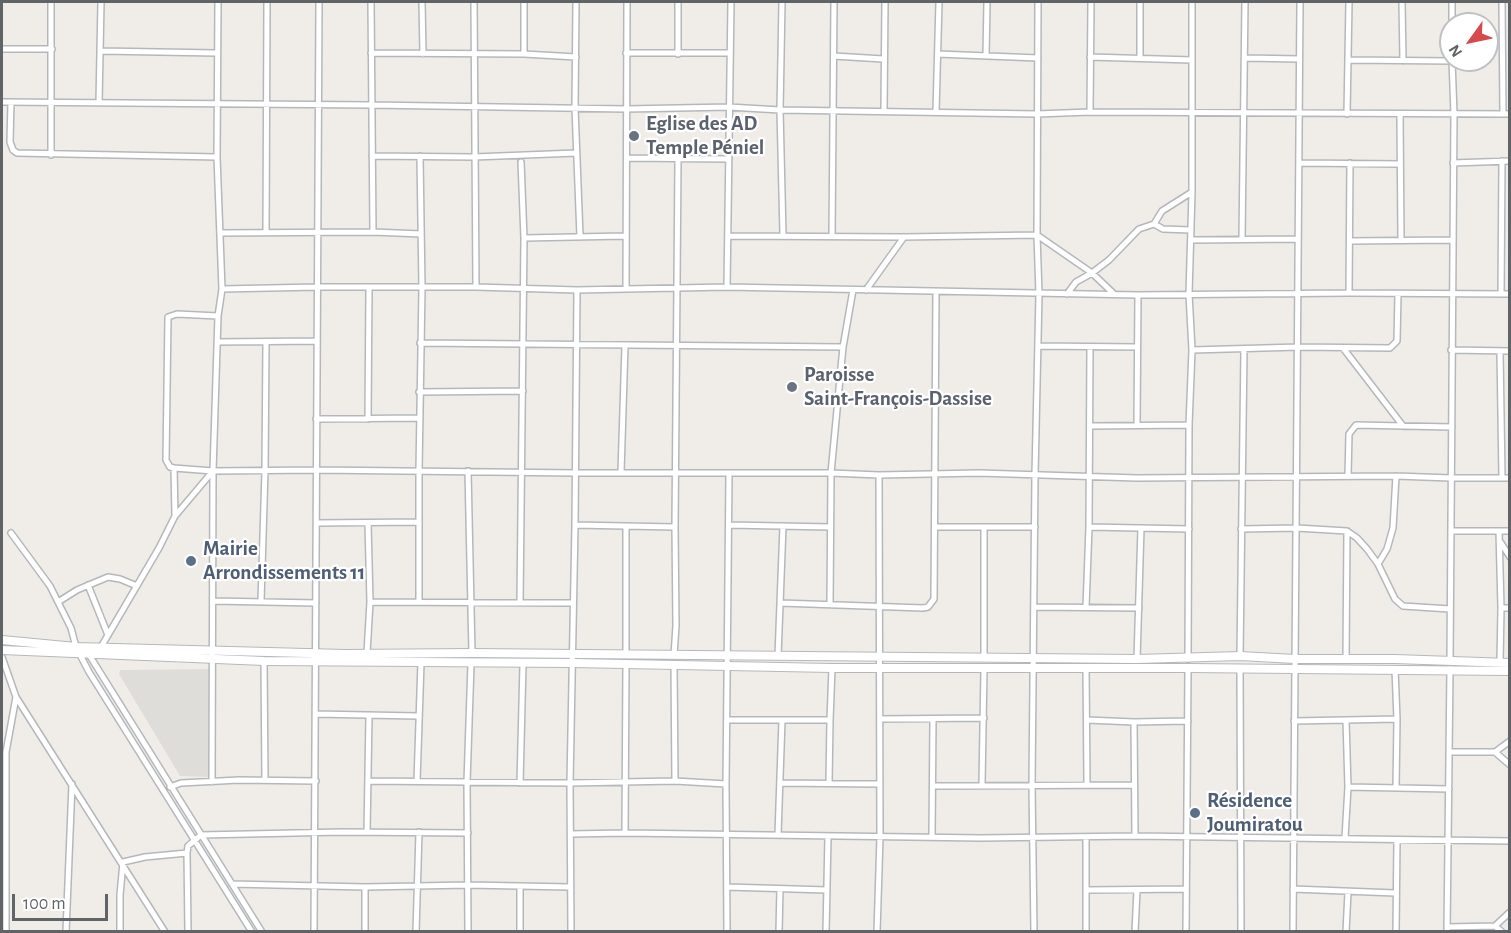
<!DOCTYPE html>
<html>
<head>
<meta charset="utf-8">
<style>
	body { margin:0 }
	#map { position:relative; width:1511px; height:933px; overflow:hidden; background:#f0ede9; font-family:"Alegreya Sans",sans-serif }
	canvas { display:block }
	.frame { position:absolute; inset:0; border:3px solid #606467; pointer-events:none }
	.north { position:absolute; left:1439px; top:12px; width:60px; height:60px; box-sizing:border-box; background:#fff; border:2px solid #bfc1c2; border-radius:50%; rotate:237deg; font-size:16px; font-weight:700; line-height:24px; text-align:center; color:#606467 }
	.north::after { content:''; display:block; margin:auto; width:21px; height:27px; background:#d6494d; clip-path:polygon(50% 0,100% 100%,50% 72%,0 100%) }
	.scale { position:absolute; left:12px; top:894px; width:96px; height:27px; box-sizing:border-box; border:3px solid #606467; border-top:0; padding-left:8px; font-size:18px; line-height:21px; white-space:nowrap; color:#606467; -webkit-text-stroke:4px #fff; paint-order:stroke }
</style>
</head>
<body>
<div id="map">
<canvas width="1511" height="933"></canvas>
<div class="frame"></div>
<div class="north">N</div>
<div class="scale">100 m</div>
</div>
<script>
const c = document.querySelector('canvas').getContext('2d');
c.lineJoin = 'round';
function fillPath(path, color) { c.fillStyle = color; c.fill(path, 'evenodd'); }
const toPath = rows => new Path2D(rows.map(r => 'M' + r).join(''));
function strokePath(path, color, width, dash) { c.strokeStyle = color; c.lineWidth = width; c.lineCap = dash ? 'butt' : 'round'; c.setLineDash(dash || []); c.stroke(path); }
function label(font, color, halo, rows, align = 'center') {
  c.font = font + ' "Alegreya Sans",sans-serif'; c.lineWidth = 4.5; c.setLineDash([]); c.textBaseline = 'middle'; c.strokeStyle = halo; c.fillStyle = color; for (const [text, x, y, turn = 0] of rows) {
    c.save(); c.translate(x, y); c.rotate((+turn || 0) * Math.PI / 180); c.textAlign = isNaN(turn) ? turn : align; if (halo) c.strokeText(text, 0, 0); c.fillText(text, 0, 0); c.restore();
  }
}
fillPath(toPath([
	[211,669,209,777,180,776,119,674,120,670]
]), '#dfddda');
const street = toPath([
	[371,2,373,232],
	[422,2,423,54],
	[474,2,476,287],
	[576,2,575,108,580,236],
	[782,2,780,110,783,235],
	[1402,2,1403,61],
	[1452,2,1452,24],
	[1502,2,1503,114],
	[2,49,52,49],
	[101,51,216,53],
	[371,53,524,54,576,57],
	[626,53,730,53],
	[524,54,524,2],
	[678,54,678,2],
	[938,54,1038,58],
	[834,56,883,59],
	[986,56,987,2],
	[1090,57,1192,60],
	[1140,57,1140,2],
	[1246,58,1299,59],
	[1348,60,1452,61],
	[2,102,371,105,626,109,729,107,780,110,1037,114,1090,112,1510,114],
	[11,102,10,142,13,150,17,153,217,157],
	[99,103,101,2],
	[884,110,885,2],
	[936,111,939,2],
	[1090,112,1091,2],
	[1347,114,1349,2],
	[1400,115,1401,240],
	[51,155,51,2],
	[372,156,474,157,576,153],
	[627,158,729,159],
	[1300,163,1399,164],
	[1453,163,1510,161],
	[1191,230,1163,229,1154,224,1162,211,1192,192],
	[266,232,267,2],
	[220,233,373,232,421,234],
	[728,236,904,237,1037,235,1092,273,1114,294],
	[832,236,834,2],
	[524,238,625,236],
	[1242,239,1245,2],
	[1191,240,1297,239],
	[1350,241,1451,240],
	[727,287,731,2],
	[222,289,317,287,476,287,577,290,727,287,1138,295,1349,293,1510,294],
	[626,289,627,2],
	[866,290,904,237],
	[1349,293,1350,163],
	[1067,294,1076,282,1092,273,1109,260,1139,229,1154,224],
	[1501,294,1502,161],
	[218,316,177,314,168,317,166,460,170,467,174,468,213,471,317,470,576,473,831,473,879,475,979,473,1137,478,1396,476,1451,478,1510,478],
	[218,342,317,341],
	[420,343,843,347,853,290],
	[1038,346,1137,347],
	[1343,348,1403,426],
	[1192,350,1299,347,1390,348,1397,341,1398,294],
	[1451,350,1510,351],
	[1500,352,1502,478],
	[419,392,523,391],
	[316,419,419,418],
	[368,419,369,288],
	[1137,424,1138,295],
	[1090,426,1189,425],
	[174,468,175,516],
	[468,471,472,653],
	[621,472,625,346],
	[1348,476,1349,434,1356,425,1452,427],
	[317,523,418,522],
	[575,525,675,527],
	[729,525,830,527],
	[626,527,626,655],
	[936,527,1035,527],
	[1089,527,1189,529],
	[1241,529,1297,528,1347,531,1357,538,1367,549,1378,564,1395,599,1403,606,1450,609],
	[1451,531,1510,531],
	[1499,531,1501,608],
	[11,533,50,586,71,628,76,647,89,672,252,932],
	[1501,543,1510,557],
	[1378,564,1387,549,1393,528,1396,476],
	[88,585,108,635],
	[213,601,316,603],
	[261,601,265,471,266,343],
	[58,602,77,590,108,577,120,579,137,586],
	[370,602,573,603],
	[419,602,419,471,422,288,420,156],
	[520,602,524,238,521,162],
	[781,603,923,608,928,607,934,599,936,292],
	[830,604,831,473,843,347],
	[1035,607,1139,608],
	[1086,607,1089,527,1090,347],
	[101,647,159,548,175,516,213,471],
	[88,653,262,932],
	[367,653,370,602,368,523],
	[674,655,676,626,675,527,678,160],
	[778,656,783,526],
	[1240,656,1244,349],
	[2,657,16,697,165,932],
	[984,657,984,527],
	[1137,659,1141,528],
	[1188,659,1189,425,1192,350,1189,294,1192,192,1192,2],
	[1346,659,1347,531],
	[264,661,265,780],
	[1450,661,1454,114,1452,60],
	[1500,662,1501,608,1510,608],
	[674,665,675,781],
	[1086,668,1087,784],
	[1240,669,1241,932],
	[1395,669,1397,719,1396,788],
	[316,714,418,716],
	[880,719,984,718],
	[727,720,782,720,778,834],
	[782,720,830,720,829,783],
	[830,720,832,668],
	[1087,720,1134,722,1188,721],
	[1294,721,1397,719],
	[1134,722,1135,836],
	[1450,752,1495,752,1510,741],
	[1495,752,1510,765],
	[369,781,570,783,675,781,726,784],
	[417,781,421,663],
	[212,782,213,471,218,316,222,289,217,157,218,2],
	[520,783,523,664],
	[780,783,880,784],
	[982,784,984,669],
	[933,786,1134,785],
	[170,787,181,783,239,780,316,781],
	[1348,787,1449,789],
	[367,832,369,716],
	[625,833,626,664],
	[571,834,625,833,981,838,1135,836,1510,841],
	[932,837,933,720],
	[1345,838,1348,787,1346,720],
	[232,884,365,887,468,885,570,887],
	[520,886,520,932],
	[365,887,365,932],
	[727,887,827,890],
	[1293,889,1395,893],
	[1087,890,1186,889],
	[1495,926,1502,932],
	[1447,927,1495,926,1510,912],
	[6,932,6,752,16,697],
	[66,932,72,784],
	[120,932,120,895,123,862,145,857,187,853],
	[188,932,187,853,188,846,201,835,342,832,468,833],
	[314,932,319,2],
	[416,932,419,832],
	[468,932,467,782,471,664],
	[571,932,570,783,575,525,577,290],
	[727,932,726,784,729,473],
	[779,932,780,889],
	[826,932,828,836],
	[877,932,880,837,879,475],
	[1034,932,1032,785,1035,475,1039,294,1037,235,1038,2],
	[1086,932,1086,838],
	[1135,932,1137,890],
	[1186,932,1188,668],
	[1293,932,1300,2],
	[1346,932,1348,892],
	[1396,932,1397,840],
	[1447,932,1450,669]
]);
const secondary = toPath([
	[2,640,76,647,345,654,472,653,1137,659,1240,656,1295,659,1395,659,1510,663],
	[2,650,264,661,573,663,832,668,1188,668,1510,671]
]);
strokePath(street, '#b5b8bb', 8);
strokePath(secondary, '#b5b8bb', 10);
strokePath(street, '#fff', 5);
strokePath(secondary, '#fff', 8);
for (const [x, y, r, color] of [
	[634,136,6,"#6b7280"],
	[792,387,6,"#6b7280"],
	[191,561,6,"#5c6f8a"],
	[1195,813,6,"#5c6f8a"]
]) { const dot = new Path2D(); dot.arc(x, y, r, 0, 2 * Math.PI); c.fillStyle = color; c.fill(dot); strokePath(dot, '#fff', 2); }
label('bold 21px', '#5b616d', '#fff', [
	["Eglise des AD",646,124],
	["Temple Péniel",646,148],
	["Paroisse",804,375],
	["Saint-François-Dassise",804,399]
], 'left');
label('bold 21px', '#4e5e75', '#fff', [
	["Mairie",203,549],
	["Arrondissements 11",203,573],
	["Résidence",1207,801],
	["Joumiratou",1207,825]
], 'left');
</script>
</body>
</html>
